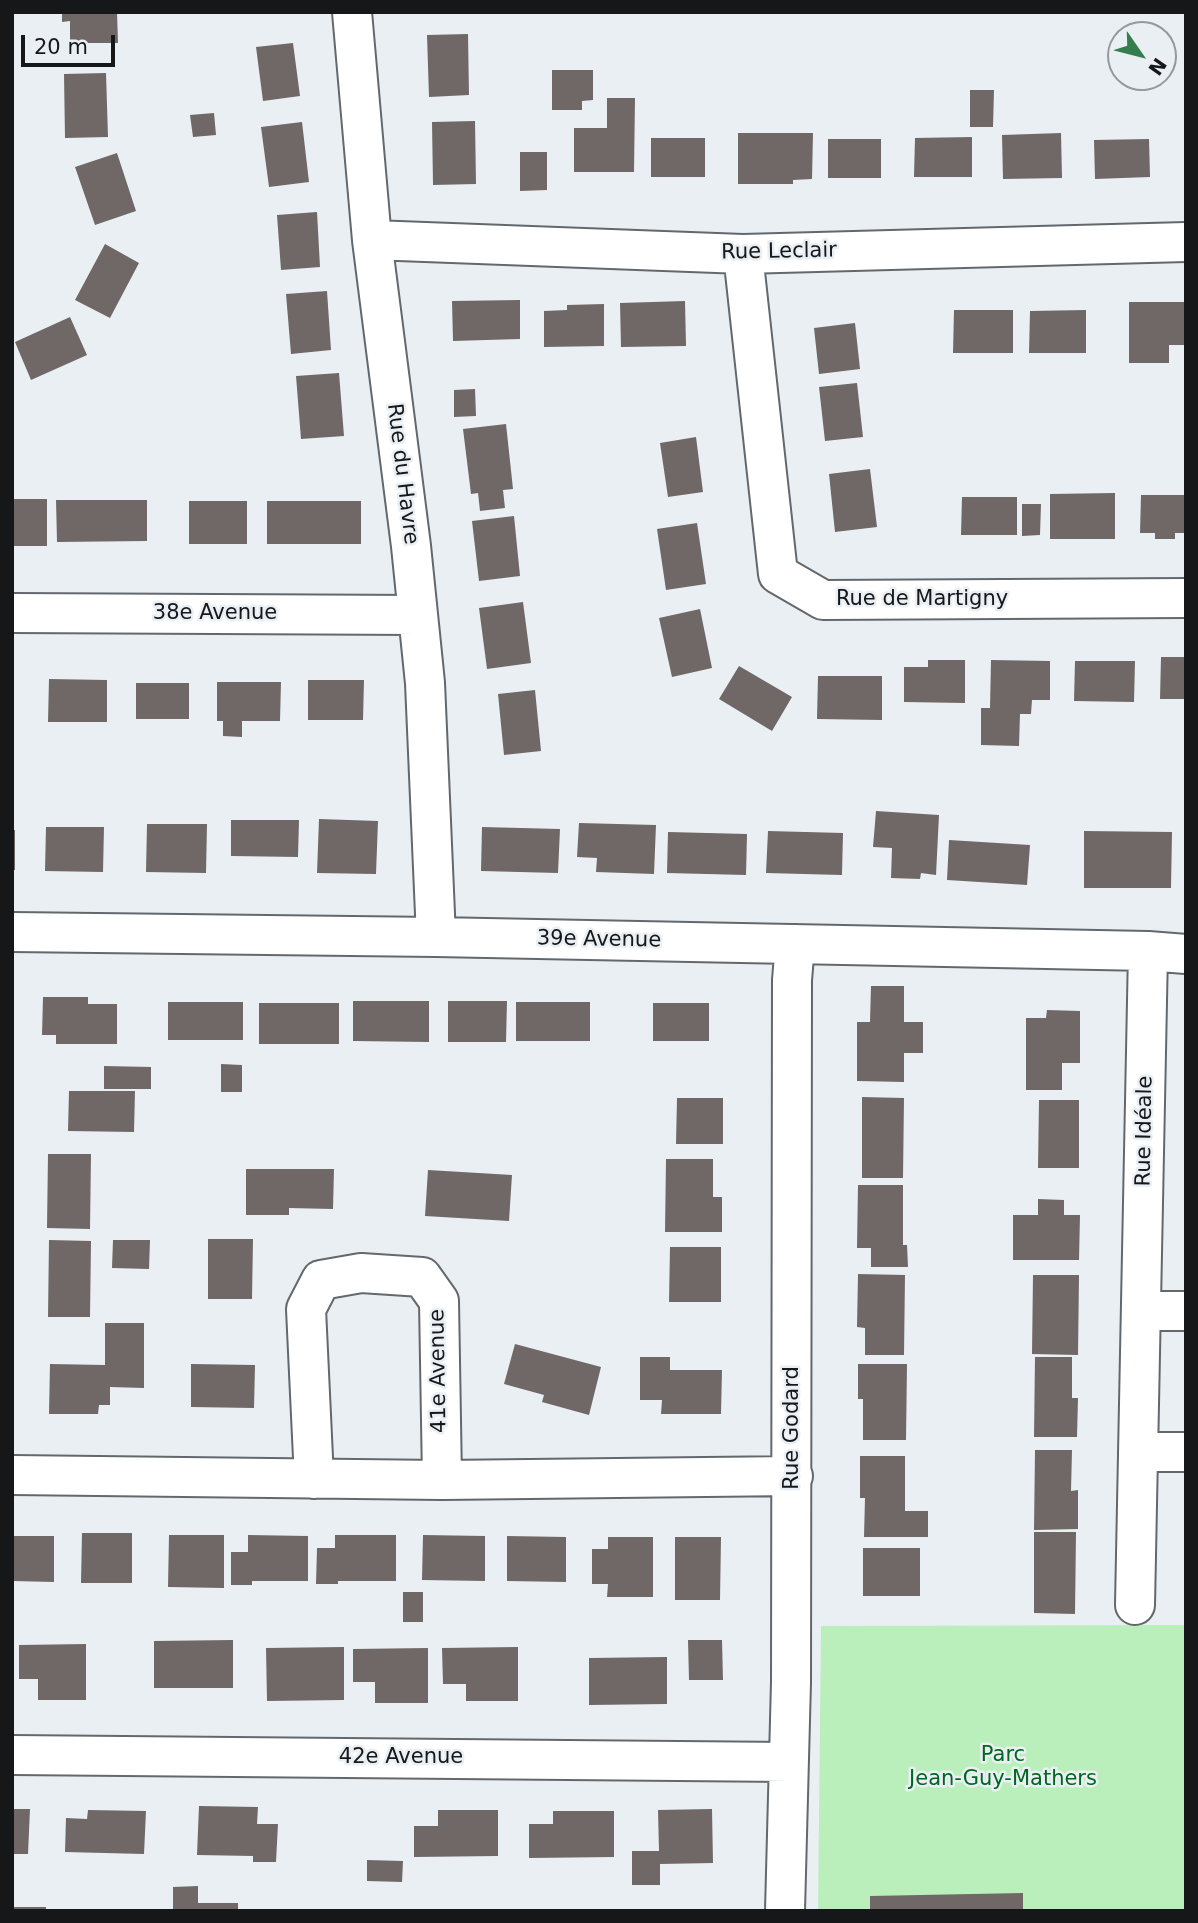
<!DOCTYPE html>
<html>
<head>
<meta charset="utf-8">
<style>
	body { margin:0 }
	#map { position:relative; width:1198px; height:1923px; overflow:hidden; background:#eaeff4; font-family:"DejaVu Sans",sans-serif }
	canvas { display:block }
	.frame { position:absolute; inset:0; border:14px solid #151719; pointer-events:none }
	.north { position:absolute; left:1107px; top:21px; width:70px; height:70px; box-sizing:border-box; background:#eaeff4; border:2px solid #95999c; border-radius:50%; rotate:125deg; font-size:19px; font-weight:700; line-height:28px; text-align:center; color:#151719 }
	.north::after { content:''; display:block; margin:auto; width:24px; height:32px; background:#337e4c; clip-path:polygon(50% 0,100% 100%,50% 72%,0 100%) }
	.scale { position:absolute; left:21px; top:35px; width:94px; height:32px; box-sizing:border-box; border:4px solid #151719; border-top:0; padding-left:9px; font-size:21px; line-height:24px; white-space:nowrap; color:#151719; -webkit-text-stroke:5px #eaeff4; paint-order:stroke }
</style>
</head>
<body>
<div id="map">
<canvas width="1198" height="1923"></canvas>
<div class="frame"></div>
<div class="north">N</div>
<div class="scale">20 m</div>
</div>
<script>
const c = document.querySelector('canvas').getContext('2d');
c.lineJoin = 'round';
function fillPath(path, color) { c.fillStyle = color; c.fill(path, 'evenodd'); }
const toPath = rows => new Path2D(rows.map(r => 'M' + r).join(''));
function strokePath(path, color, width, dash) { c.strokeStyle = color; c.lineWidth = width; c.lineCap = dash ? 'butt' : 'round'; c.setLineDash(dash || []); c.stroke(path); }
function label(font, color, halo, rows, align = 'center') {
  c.font = font + ' "DejaVu Sans",sans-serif'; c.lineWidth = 5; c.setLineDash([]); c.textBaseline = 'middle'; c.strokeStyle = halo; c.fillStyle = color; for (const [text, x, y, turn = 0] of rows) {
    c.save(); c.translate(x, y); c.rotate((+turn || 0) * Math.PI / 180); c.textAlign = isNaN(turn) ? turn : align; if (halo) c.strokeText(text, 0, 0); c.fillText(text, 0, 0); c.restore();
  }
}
fillPath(toPath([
	[1186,1625,1186,1911,818,1911,821,1626]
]), '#baefbc');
fillPath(toPath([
	[62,12,117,12,118,43,70,43,70,21,62,22],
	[468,34,469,95,429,97,427,35],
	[293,43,300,96,263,101,256,47],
	[552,70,593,70,593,100,582,101,582,110,552,110],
	[106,73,108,137,65,138,64,74],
	[970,90,994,90,993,127,970,127],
	[607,98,635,98,634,172,574,172,574,128,607,128],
	[214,113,216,135,193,137,190,115],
	[475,121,476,184,433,185,432,122],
	[302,122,309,182,269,187,261,127],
	[738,133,813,133,812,179,793,180,793,184,738,184],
	[1061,133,1062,178,1003,179,1002,135],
	[972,137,972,177,914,177,915,138],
	[651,138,705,138,705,177,651,177],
	[828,139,881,139,881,178,828,178],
	[1149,139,1150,177,1095,179,1094,140],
	[520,152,547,152,547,190,520,191],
	[117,153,136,211,95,225,75,167],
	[317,212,320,267,281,270,277,215],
	[105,244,139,263,110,318,75,300],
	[327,291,331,350,291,354,286,294],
	[520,300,520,339,453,341,452,301],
	[685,301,686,346,621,347,620,303],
	[1129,302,1186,302,1186,345,1169,345,1169,363,1129,363],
	[604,304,604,346,544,347,544,311,567,310,567,305],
	[954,310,1013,310,1013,353,953,353],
	[1086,310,1086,353,1029,353,1030,311],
	[70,317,87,355,31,380,15,342],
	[855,323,860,369,819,374,814,328],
	[339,373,344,436,301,439,296,376],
	[857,383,863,437,825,441,819,387],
	[475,389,476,416,454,417,454,390],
	[506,424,513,489,503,490,505,508,480,511,478,493,471,494,463,429],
	[696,437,703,492,668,497,660,443],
	[870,469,877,527,835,532,829,474],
	[1115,493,1115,539,1050,539,1050,494],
	[1141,495,1186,495,1186,533,1175,533,1175,539,1155,539,1155,533,1140,533],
	[962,497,1017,497,1017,535,961,535],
	[12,499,47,499,47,546,12,546],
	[56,500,147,500,147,541,57,542],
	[189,501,247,501,247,544,189,544],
	[267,501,361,501,361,544,267,544],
	[1022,504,1041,504,1040,535,1022,536],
	[514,516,520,576,479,581,472,521],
	[697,523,706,584,666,590,657,529],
	[523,602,531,663,487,669,479,608],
	[700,609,712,668,672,677,659,618],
	[1161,657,1186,657,1186,699,1160,699],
	[928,660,965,660,965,703,904,702,904,667,928,667],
	[991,660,1050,661,1050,700,1032,700,1031,714,1020,714,1019,746,981,745,981,708,990,708],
	[1075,661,1135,661,1134,702,1074,701],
	[739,666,792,697,772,731,719,699],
	[818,676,882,676,882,720,817,719],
	[49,679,107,680,107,722,48,722],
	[308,680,364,680,363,720,308,720],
	[217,682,281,682,280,721,242,721,242,737,223,736,223,721,217,721],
	[136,683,189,683,189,719,136,719],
	[535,690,541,751,504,755,498,694],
	[876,811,939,815,936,875,921,873,920,879,891,878,892,848,873,847],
	[319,819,378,821,376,874,317,873],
	[231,820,299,820,298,857,231,856],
	[579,823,656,825,654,874,596,872,597,858,577,857],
	[147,824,207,824,206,873,146,872],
	[46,827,104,827,103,872,45,871],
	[482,827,560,829,558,873,481,871],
	[12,830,15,830,15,870,12,870],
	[768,831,843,833,842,875,766,873],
	[1084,831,1172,832,1171,888,1084,888],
	[668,832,747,834,746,875,667,873],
	[949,840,1030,845,1027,885,947,880],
	[871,986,904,986,904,1022,923,1022,923,1053,904,1053,904,1082,857,1081,857,1022,870,1022],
	[43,997,88,997,88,1004,117,1004,117,1044,56,1044,56,1035,42,1035],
	[353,1001,429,1001,429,1042,353,1041],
	[448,1001,507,1001,506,1042,448,1042],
	[168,1002,243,1002,243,1040,168,1040],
	[516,1002,590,1002,590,1041,516,1041],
	[259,1003,339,1003,339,1044,259,1044],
	[653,1003,709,1003,709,1041,653,1041],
	[1047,1010,1080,1011,1080,1063,1062,1063,1062,1090,1026,1090,1026,1018,1046,1018],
	[221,1064,242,1065,242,1092,221,1092],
	[104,1066,151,1067,151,1089,104,1089],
	[69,1091,135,1091,134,1132,68,1131],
	[862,1097,904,1098,903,1178,862,1178],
	[677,1098,723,1098,723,1144,676,1144],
	[1039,1100,1079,1100,1079,1168,1038,1168],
	[48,1154,91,1154,90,1229,47,1228],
	[666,1159,713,1159,713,1197,722,1197,722,1232,665,1232],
	[246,1169,334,1169,333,1209,289,1208,289,1215,246,1215],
	[428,1170,512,1175,509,1221,425,1216],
	[858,1185,903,1185,903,1245,907,1245,908,1267,871,1267,871,1248,857,1248],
	[1038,1199,1064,1200,1064,1215,1080,1215,1079,1260,1013,1260,1013,1215,1038,1215],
	[208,1239,253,1239,252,1299,208,1299],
	[49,1240,91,1241,90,1317,48,1317],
	[113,1240,150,1240,149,1269,112,1268],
	[670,1247,721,1247,721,1302,669,1302],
	[858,1274,905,1275,904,1355,865,1355,865,1328,857,1327],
	[1033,1275,1079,1275,1078,1355,1032,1354],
	[105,1323,144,1323,144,1388,110,1387,110,1405,99,1405,98,1414,49,1414,50,1364,105,1365],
	[515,1344,601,1367,589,1415,542,1402,544,1395,504,1384],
	[640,1357,670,1357,670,1370,722,1370,721,1414,661,1414,662,1400,640,1400],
	[1035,1357,1072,1357,1072,1398,1078,1398,1077,1437,1034,1437],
	[191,1364,255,1365,254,1408,191,1407],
	[858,1364,907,1364,906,1440,863,1440,863,1399,858,1399],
	[1035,1450,1072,1450,1071,1491,1078,1490,1078,1529,1034,1530],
	[860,1456,905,1456,905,1511,928,1511,928,1537,864,1537,865,1498,860,1498],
	[1034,1532,1076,1532,1075,1614,1034,1613],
	[82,1533,132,1533,132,1583,81,1583],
	[169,1535,224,1535,224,1588,168,1587],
	[248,1535,308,1536,308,1581,252,1581,252,1585,231,1585,231,1552,248,1552],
	[335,1535,396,1535,396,1581,338,1581,338,1584,316,1584,317,1548,335,1548],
	[423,1535,485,1536,485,1581,422,1580],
	[12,1536,54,1536,54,1582,12,1581],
	[507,1536,566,1537,566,1582,507,1581],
	[608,1537,653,1537,653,1597,607,1597,608,1584,592,1584,592,1549,608,1549],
	[675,1537,721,1537,720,1600,675,1600],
	[863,1548,920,1548,920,1596,863,1596],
	[403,1592,423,1592,423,1622,403,1622],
	[233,1640,233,1688,154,1688,154,1641],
	[688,1640,722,1640,723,1680,689,1680],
	[86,1644,86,1700,38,1700,38,1679,19,1679,19,1645],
	[344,1647,344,1700,267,1701,266,1648],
	[518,1647,518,1701,466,1701,466,1684,443,1684,442,1648],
	[428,1648,428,1703,375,1703,375,1682,353,1682,353,1649],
	[667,1657,667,1704,589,1705,589,1658],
	[199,1806,258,1807,257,1824,278,1824,276,1862,253,1862,253,1856,197,1855],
	[12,1809,30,1809,28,1854,12,1854],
	[712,1809,713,1863,660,1864,660,1885,632,1885,632,1851,659,1851,658,1810],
	[88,1810,146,1811,144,1854,65,1852,66,1818,87,1819],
	[438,1810,498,1810,498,1856,414,1857,414,1826,438,1826],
	[553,1811,614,1811,614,1857,529,1858,529,1824,553,1824],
	[367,1860,403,1861,402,1882,367,1881],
	[198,1886,198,1903,238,1903,238,1911,173,1911,173,1887],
	[1023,1893,1023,1911,870,1911,870,1896],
	[12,1907,46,1907,46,1911,12,1911]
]), '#6f6866');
const minor = toPath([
	[352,12,372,240,411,546,425,683,436,937],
	[372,240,743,254,1186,242],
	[743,254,778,574,823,600,1186,598],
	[12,613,418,615],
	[12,932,436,937,1148,951,1186,954],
	[1141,1311,1186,1311],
	[1138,1452,1186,1452],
	[12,1475,442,1480,793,1476],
	[314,1479,306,1309,321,1280,361,1273,422,1277,439,1301,442,1480],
	[1135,1605,1148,951],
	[12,1755,789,1762],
	[785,1911,791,1682,792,980,795,944]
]);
strokePath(minor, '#63686c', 42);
strokePath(minor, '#fff', 38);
label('21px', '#151719', '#eaeff4', [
	["Rue Leclair",779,252,-1],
	["Rue du Havre",402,474,83],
	["Rue de Martigny",922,600],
	["38e Avenue",215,614],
	["39e Avenue",599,940,1],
	["Rue Idéale",1145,1131,-89],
	["41e Avenue",439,1371,-91],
	["Rue Godard",793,1428,-90],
	["42e Avenue",401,1758]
]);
label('21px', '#00681e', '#eaeff4', [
	["Parc",1003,1756],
	["Jean-Guy-Mathers",1003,1780]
]);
</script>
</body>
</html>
